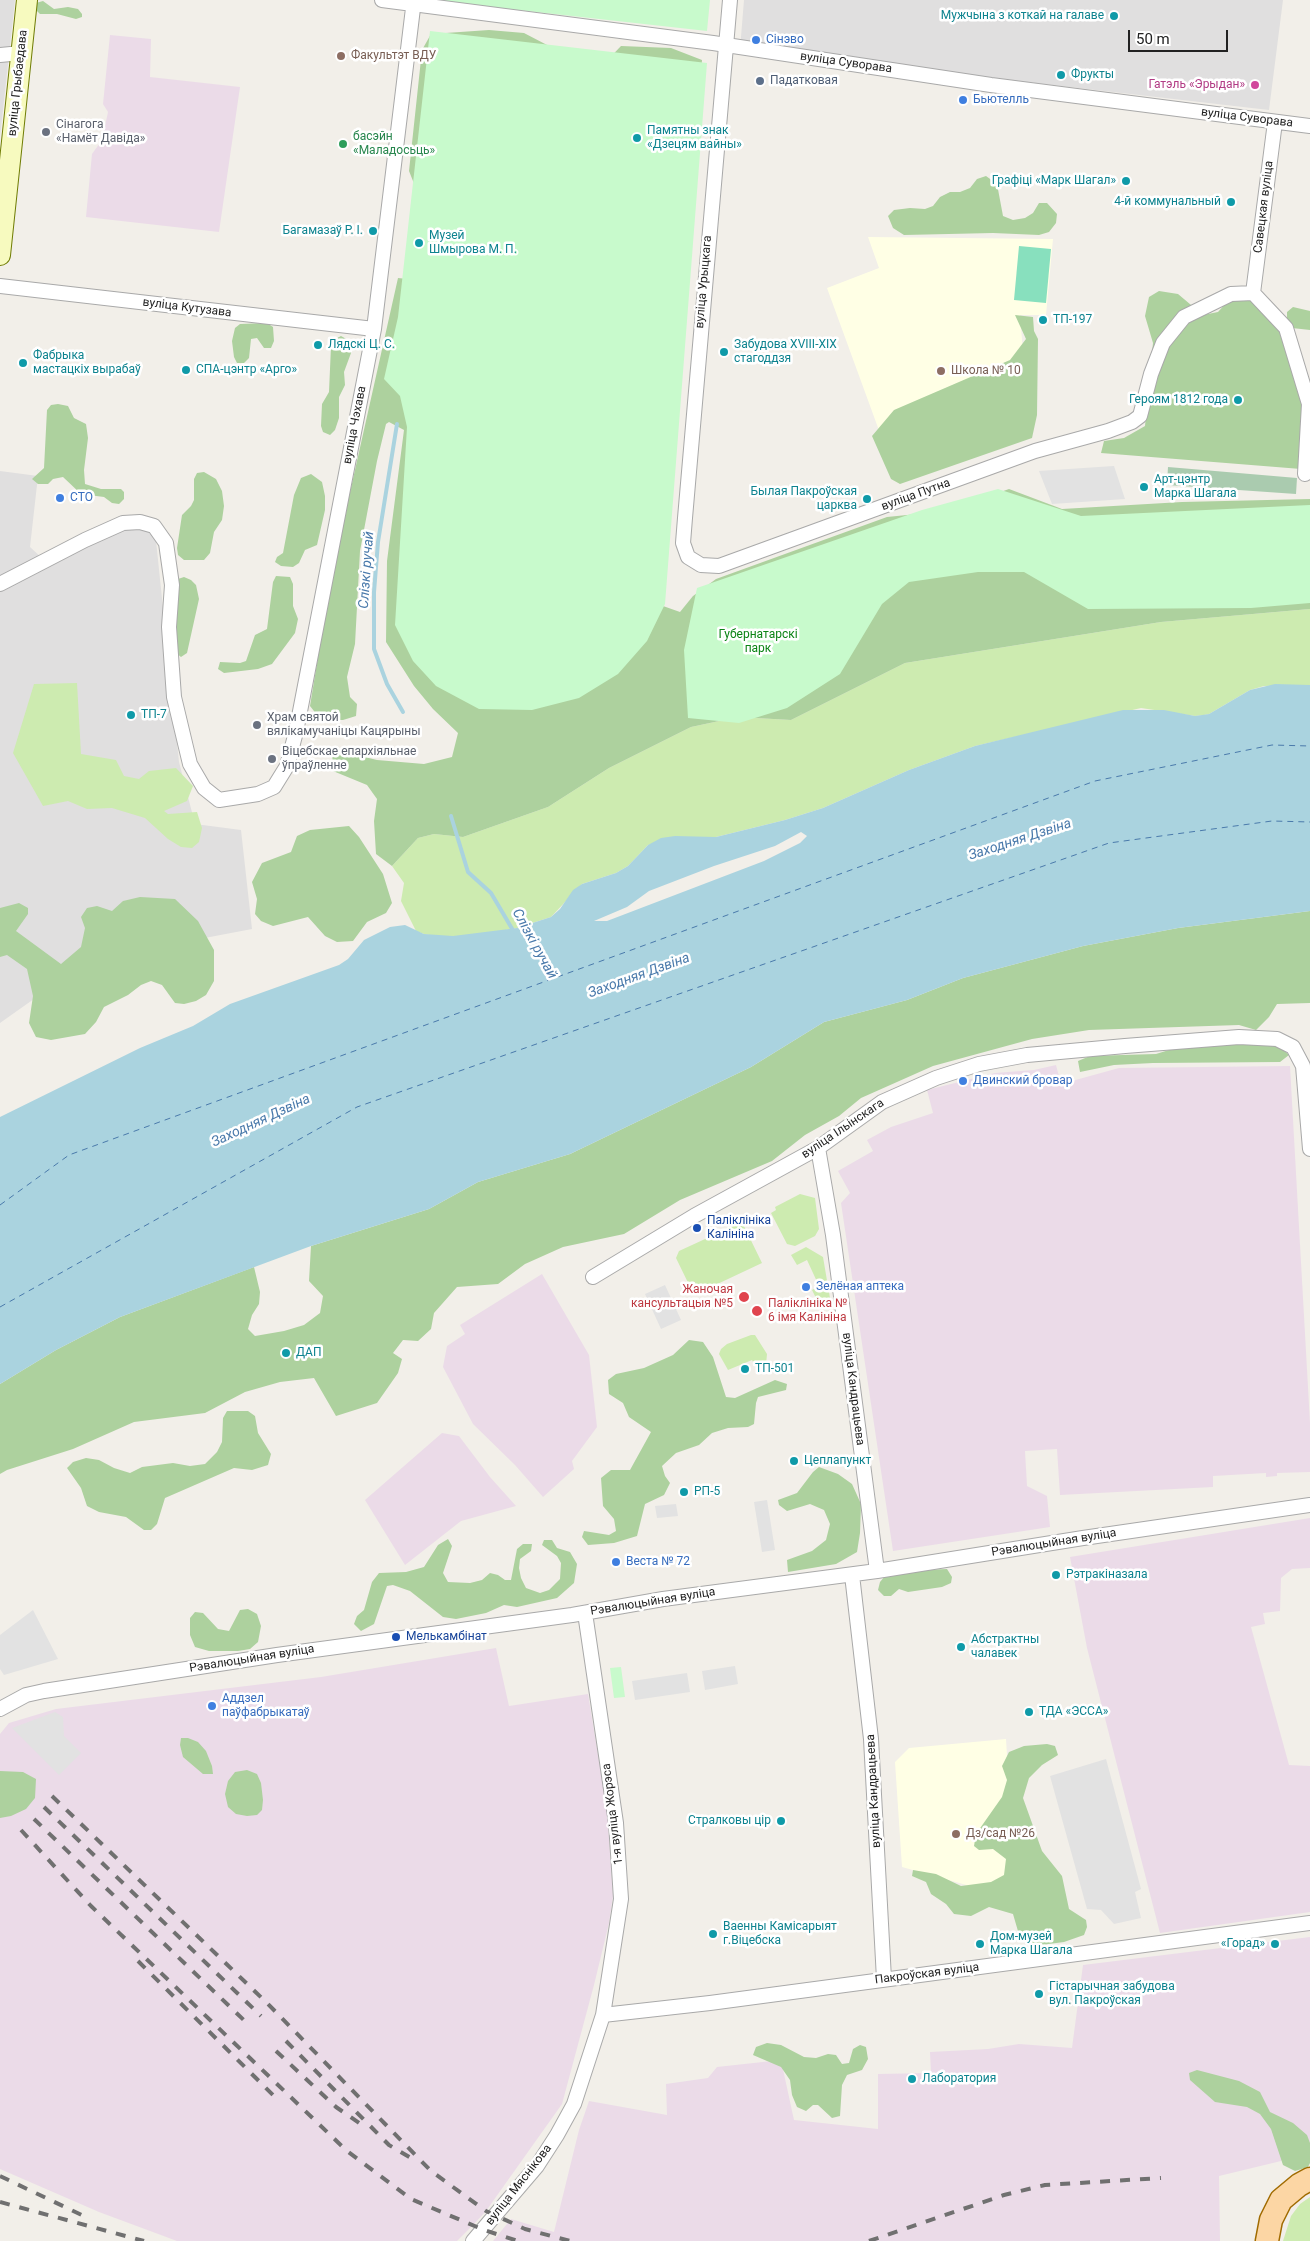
<!DOCTYPE html>
<html>
<head>
<meta charset="utf-8">
<style>
	body { margin:0 }
	#map { position:relative; width:1310px; height:2241px; overflow:hidden; background:#f2efe9; font-family:Roboto,sans-serif }
	canvas { display:block }
	.scale { position:absolute; left:1128px; top:30px; width:100px; height:22px; box-sizing:border-box; border:2px solid #222; border-top:0; padding-left:6px; font-size:15px; line-height:18px; white-space:nowrap; color:#222; -webkit-text-stroke:4px #fff; paint-order:stroke }
</style>
</head>
<body>
<div id="map">
<canvas width="1310" height="2241"></canvas>
<div class="scale">50 m</div>
</div>
<script>
const c = document.querySelector('canvas').getContext('2d');
c.lineJoin = 'round';
function fillPath(path, color) { c.fillStyle = color; c.fill(path, 'evenodd'); }
const toPath = rows => new Path2D(rows.map(r => 'M' + r).join(''));
function strokePath(path, color, width, dash) { c.strokeStyle = color; c.lineWidth = width; c.lineCap = dash ? 'butt' : 'round'; c.setLineDash(dash || []); c.stroke(path); }
function label(font, color, halo, rows, align = 'center') {
  c.font = font + ' Roboto,sans-serif'; c.lineWidth = 5; c.setLineDash([]); c.textBaseline = 'middle'; c.strokeStyle = halo; c.fillStyle = color; for (const [text, x, y, turn = 0] of rows) {
    c.save(); c.translate(x, y); c.rotate((+turn || 0) * Math.PI / 180); c.textAlign = isNaN(turn) ? turn : align; if (halo) c.strokeText(text, 0, 0); c.fillText(text, 0, 0); c.restore();
  }
}
fillPath(toPath([
	[0,0,15,0,0,137],
	[744,0,1283,0,1269,110,740,49],
	[0,471,38,476,30,547,43,559,136,523,155,531,179,762,195,824,241,830,252,929,89,960,0,1023]
]), '#e0dfdf');
fillPath(toPath([
	[110,35,151,39,150,77,240,87,219,232,86,217,92,154,102,140,108,112,103,104],
	[1056,1065,1061,1084,1119,1068,1290,1066,1310,1423,1310,1472,1277,1473,1277,1476,1266,1477,1266,1473,1213,1476,1213,1487,1060,1495,1057,1449,1025,1451,1027,1486,1047,1496,1050,1527,893,1551,841,1203,850,1193,838,1171,873,1151,867,1140,891,1127,933,1113,927,1090,995,1073,1034,1070],
	[542,1274,589,1355,597,1427,572,1461,574,1469,543,1497,515,1465,473,1424,443,1367,447,1346,465,1334,460,1325],
	[442,1433,459,1436,490,1477,516,1506,461,1521,405,1565,365,1500],
	[1310,1518,1310,1568,1292,1569,1281,1578,1280,1611,1263,1613,1265,1624,1251,1627,1289,1765,1310,1766,1310,1912,1160,1933,1087,1648,1070,1557],
	[496,1648,509,1706,588,1694,607,1809,613,1896,609,1923,594,1985,562,2104,486,2211,474,2224,457,2241,177,2241,99,2212,0,2169,0,1734,9,1723,56,1709,321,1677],
	[1310,1937,1310,2154,1219,2176,1220,2241,493,2241,511,2219,554,2232,579,2130,589,2101,667,2115,666,2084,708,2078,717,2067,781,2060,794,2120,878,2129,878,2074,931,2073,930,2052,988,2049,1019,2044,1072,2048,1083,1965]
]), '#ebdbe8');
fillPath(toPath([
	[868,237,1053,239,1046,315,1020,315,1029,427,896,477,827,288,879,268],
	[1006,1739,1015,1892,970,1886,902,1867,895,1762,909,1748]
]), '#ffffe5');
fillPath(toPath([
	[1310,609,1310,685,1264,686,1250,690,1209,714,1204,715,1195,716,1141,708,975,746,909,770,823,808,785,820,716,837,648,845,628,866,616,873,582,884,551,917,517,928,471,936,435,936,424,934,416,931,401,901,404,883,392,866,418,838,434,834,463,837,548,807,609,768,691,727,738,717,791,720,905,663,1161,622],
	[77,683,81,754,116,760,124,776,139,779,149,771,176,768,193,786,187,801,164,811,168,814,197,812,202,828,199,842,192,848,181,847,168,839,145,818,112,808,87,809,68,801,43,806,13,753,34,684],
	[800,1194,815,1198,819,1229,815,1236,795,1246,787,1244,771,1213,776,1210,775,1207],
	[742,1222,762,1263,694,1295,676,1258,679,1251],
	[806,1247,823,1257,831,1304,829,1305,826,1298,817,1300,812,1290,819,1286,807,1260,797,1265,791,1255],
	[751,1335,755,1335,767,1354,766,1365,757,1369,752,1360,728,1370,719,1354,721,1349,727,1344],
	[1310,2197,1310,2241,1283,2241,1291,2216,1300,2204]
]), '#cdebb0');
fillPath(toPath([
	[43,1,54,9,68,7,78,9,82,14,82,17,76,19,57,14,40,14,35,9,36,3],
	[489,30,524,33,597,71,621,46,671,48,702,60,678,358,663,606,680,612,693,596,716,579,887,517,947,511,1009,489,1062,509,1182,502,1310,499,1310,609,1161,622,905,663,791,720,738,717,691,727,609,768,548,807,463,837,434,834,418,838,392,866,376,854,374,821,377,799,367,785,333,771,332,749,377,760,424,764,452,757,458,733,433,709,414,686,386,642,387,561,404,430,389,422,386,424,377,461,360,551,355,644,347,677,350,697,357,704,356,716,343,720,321,720,310,706,331,577,398,278,417,280,415,186,409,171,422,50,431,34],
	[986,176,997,184,1003,216,1013,220,1025,218,1033,213,1039,203,1047,203,1057,214,1056,223,1049,232,1039,235,993,233,904,235,893,228,888,216,894,210,910,208,925,209,933,206,940,197,950,192,960,192,970,188,977,179],
	[1159,291,1178,294,1203,315,1218,312,1229,300,1245,295,1283,329,1307,412,1301,469,1101,453,1104,441,1124,438,1145,426,1153,343,1145,316,1149,297],
	[1293,307,1310,311,1310,330,1292,328,1287,321,1287,312],
	[1015,315,1033,317,1034,331,1038,339,1037,415,1032,438,900,484,891,479,872,436,894,410,1010,360,1026,339],
	[267,323,273,327,274,341,271,348,264,348,257,338,251,339,249,358,244,363,237,363,234,357,232,341,235,328,240,324],
	[341,336,348,340,351,353,344,372,345,385,339,397,339,418,335,430,330,435,323,432,321,426,322,404,329,392,331,346,335,339],
	[58,404,68,406,74,418,86,424,88,438,84,470,85,484,101,489,121,489,124,492,124,499,119,504,112,503,104,497,81,494,63,477,53,479,48,484,38,484,32,479,44,468,47,410,51,405],
	[204,472,216,479,222,491,224,506,222,520,214,532,210,553,204,560,184,560,178,555,177,548,182,515,191,506,194,500,194,479,197,473],
	[311,474,322,482,325,496,325,510,317,545,305,550,299,563,293,567,281,566,275,562,277,557,283,553,294,495,301,478],
	[276,576,290,577,293,584,293,606,298,619,295,633,272,664,258,669,224,673,218,669,220,662,240,663,246,661,255,635,267,629,273,582],
	[184,577,191,580,196,585,199,599,187,653,181,657,175,652,172,632,178,579],
	[349,826,359,837,383,874,392,903,386,913,367,922,353,941,337,942,325,936,308,917,273,926,261,921,255,914,257,899,252,882,262,863,291,852,297,836,310,830],
	[140,897,175,899,198,921,214,950,214,981,206,995,196,1001,184,1004,175,1003,162,985,151,981,141,985,128,995,104,1007,96,1022,85,1034,51,1040,36,1037,29,1023,33,996,27,969,7,955,0,957,0,908,19,903,28,908,28,914,16,931,61,964,81,947,85,928,81,917,87,908,97,906,112,911,123,901],
	[1310,911,1310,1003,1277,1004,1269,1017,1256,1030,1239,1025,1089,1030,1032,1039,933,1066,861,1098,839,1116,805,1135,772,1161,680,1200,624,1234,563,1247,525,1264,498,1284,457,1287,434,1313,431,1329,418,1341,403,1340,393,1353,402,1359,398,1373,377,1403,336,1416,314,1378,280,1382,245,1392,205,1413,134,1422,73,1449,7,1470,0,1474,0,1384,56,1350,120,1317,254,1267,260,1292,259,1304,252,1315,248,1329,255,1336,284,1331,304,1325,320,1313,323,1296,309,1281,311,1246,429,1209,478,1182,570,1154,751,1067,824,1022,907,1000,963,978,1083,946,1178,928],
	[1239,1041,1277,1044,1289,1055,1280,1062,1153,1063,1114,1065,1080,1072,1078,1061,1090,1056,1156,1054,1182,1046],
	[689,1340,703,1342,713,1357,726,1397,735,1398,775,1380,787,1384,786,1390,758,1397,756,1403,754,1424,748,1427,728,1428,712,1433,699,1445,676,1453,662,1466,665,1476,670,1483,664,1495,645,1504,637,1536,614,1543,588,1545,582,1537,584,1531,609,1535,616,1531,614,1519,603,1506,601,1478,611,1470,630,1470,651,1432,629,1417,623,1403,609,1394,608,1380,616,1374,644,1368,673,1355],
	[227,1411,248,1411,255,1416,258,1433,271,1454,268,1465,252,1470,234,1468,165,1498,157,1524,151,1530,144,1530,126,1517,99,1512,87,1506,81,1488,67,1468,73,1462,86,1458,99,1460,114,1468,130,1473,142,1467,173,1463,190,1466,205,1464,217,1452,222,1442,223,1418],
	[819,1467,838,1474,852,1484,861,1504,860,1533,857,1552,836,1564,788,1572,787,1560,812,1551,826,1540,830,1524,824,1510,810,1504,787,1511,779,1505,778,1500,797,1493,813,1472],
	[448,1539,452,1546,443,1573,448,1582,470,1583,482,1580,490,1573,498,1575,505,1580,511,1580,517,1549,523,1544,532,1544,531,1551,520,1559,519,1568,521,1578,526,1588,540,1593,549,1590,560,1579,561,1563,557,1556,542,1545,544,1540,552,1540,557,1548,570,1552,577,1564,574,1583,557,1598,517,1607,504,1605,486,1613,456,1619,443,1617,410,1591,393,1585,387,1586,374,1624,361,1631,354,1624,357,1616,364,1610,372,1582,379,1573,406,1572,424,1567,438,1545],
	[947,1569,952,1577,951,1583,942,1587,908,1592,899,1589,891,1596,884,1596,878,1590,880,1582,885,1576,923,1570],
	[248,1609,257,1614,261,1626,258,1642,250,1649,238,1651,209,1651,195,1647,190,1635,190,1618,195,1612,203,1613,218,1629,229,1631,240,1610],
	[181,1738,188,1738,198,1742,206,1751,212,1766,213,1774,203,1774,183,1757,180,1745],
	[1047,1744,1055,1746,1058,1755,1042,1765,1029,1778,1023,1798,1042,1851,1062,1876,1069,1909,1086,1920,1087,1927,1084,1935,1064,1942,1033,1946,1020,1938,1013,1914,989,1907,971,1916,954,1914,946,1904,931,1894,926,1882,912,1876,913,1870,936,1874,961,1886,991,1882,1004,1875,1006,1859,993,1849,979,1850,974,1846,976,1834,1002,1797,1007,1780,1002,1766,1009,1752,1024,1746],
	[247,1770,257,1774,261,1783,263,1800,262,1810,257,1815,247,1816,236,1814,228,1807,225,1794,228,1781,235,1772],
	[0,1771,23,1772,36,1779,35,1798,26,1809,11,1816,0,1818],
	[767,2043,781,2045,804,2057,816,2058,828,2054,836,2055,842,2064,849,2063,853,2049,860,2045,866,2047,868,2059,862,2070,847,2075,842,2085,840,2116,832,2118,818,2105,813,2105,806,2111,797,2107,792,2095,790,2080,781,2067,753,2055,756,2047],
	[1197,2070,1239,2081,1260,2092,1270,2112,1293,2123,1307,2135,1310,2143,1310,2163,1308,2167,1295,2171,1283,2165,1271,2129,1260,2114,1247,2107,1215,2102,1190,2080,1189,2073]
]), '#add19e');
fillPath(toPath([
	[1168,467,1297,478,1296,494,1167,485]
]), '#aacbaf');
fillPath(toPath([
	[428,0,710,0,707,31],
	[430,31,707,63,665,604,647,641,618,674,579,698,532,710,479,709,436,686,413,661,395,625,407,427,400,396,384,379,398,317],
	[998,489,1081,516,1310,505,1310,603,1251,608,1088,609,1024,572,978,572,909,582,882,604,840,674,787,708,739,723,688,718,684,650,697,588,922,510],
	[621,1667,625,1697,614,1698,610,1668]
]), '#c8facc');
fillPath(toPath([
	[1019,246,1051,249,1046,303,1014,300]
]), '#88e0be');
fillPath(toPath([
	[1114,466,1125,499,1052,504,1039,471],
	[665,1285,681,1320,661,1329,645,1294],
	[767,1500,775,1550,762,1552,754,1502],
	[676,1504,678,1516,657,1518,655,1506],
	[33,1610,58,1659,4,1675,0,1669,0,1635],
	[735,1666,738,1684,705,1690,702,1671],
	[687,1673,690,1692,635,1700,632,1681],
	[55,1712,63,1717,64,1736,81,1753,59,1775,12,1728],
	[1106,1759,1141,1889,1135,1892,1141,1918,1114,1924,1101,1910,1087,1909,1050,1776]
]), '#e2e2e2');
fillPath(toPath([
	[1275,684,1310,685,1310,911,1178,928,1083,946,963,978,907,1000,824,1022,751,1067,570,1154,478,1182,429,1209,311,1246,120,1317,56,1350,0,1384,0,1117,140,1048,193,1026,230,1004,339,965,348,959,364,940,390,927,405,925,424,934,453,936,517,928,551,917,560,909,573,890,582,884,616,873,628,866,648,845,661,838,675,836,716,837,785,820,823,808,909,770,975,746,1123,710,1164,710,1195,716,1209,714,1250,690],
	[801,832,807,836,800,843,764,861,607,921,594,921,627,907,649,891,714,866,775,846]
]), '#aad3df');
strokePath(toPath([
	[397,424,378,542,374,592,374,649,387,684,403,712],
	[451,816,468,872,491,893,514,932]
]), '#aad3df', 4);
strokePath(toPath([
	[0,1205,69,1155,1095,781,1272,745,1310,746],
	[0,1307,357,1107,1109,843,1272,821,1310,822]
]), '#4a7aab', 1, [6, 5]);
const street = toPath([
	[382,0,713,43,991,85,1310,126],
	[730,0,685,518,683,543,688,557,701,565,719,566,1035,451,1108,431,1132,422,1140,416,1151,374,1163,343,1184,317,1231,294,1253,293,1286,328,1309,404,1305,474],
	[0,55,21,53],
	[0,286,374,329],
	[1253,293,1275,122],
	[0,584,85,540,123,523,140,522,154,526,166,543,172,585,169,627,174,697,190,764,204,788,219,800,258,794,274,787,287,766,296,732,374,329,414,0],
	[818,1148,833,1235,877,1571],
	[593,1277,694,1216,818,1148,882,1102,936,1078,979,1064,1027,1055,1125,1046,1239,1037,1277,1039,1293,1047,1303,1066,1310,1149],
	[852,1575,871,1739,884,1979],
	[0,1709,26,1695,44,1691,277,1655,572,1615,663,1599,877,1571,1083,1538,1310,1505],
	[603,2015,710,2003,1310,1923],
	[473,2241,537,2166,557,2135,574,2104,603,2015,621,1899,616,1823,585,1613]
]);
const secondary = toPath([
	[0,255,27,0]
]);
const primary = toPath([
	[1267,2241,1271,2220,1281,2200,1299,2185,1310,2179]
]);
strokePath(street, '#a9a9a9', 16);
strokePath(secondary, '#707d05', 22);
strokePath(primary, '#a06b00', 25);
strokePath(street, '#fff', 14);
strokePath(secondary, '#f7fabf', 20);
strokePath(primary, '#fcd6a4', 22);
strokePath(toPath([
	[52,1796,268,2004,431,2171,486,2211,525,2229,570,2241],
	[44,1807,261,2016],
	[34,1819,250,2026],
	[21,1830,91,1906,347,2151,411,2199,484,2230,518,2241],
	[138,1961,274,2096],
	[286,2041,389,2145,416,2161],
	[276,2051,336,2107,365,2127],
	[0,2176,90,2219],
	[0,2202,144,2241],
	[869,2241,1004,2195,1045,2185,1161,2178]
]), '#707070', 4, [10, 10]);
for (const [x, y, r, color] of [
	[1114,16,5,"#0f9aa8"],
	[756,40,5,"#3f7fe0"],
	[341,56,5,"#8d6e63"],
	[1061,75,5,"#0f9aa8"],
	[760,81,5,"#5c6f8a"],
	[1255,85,5,"#d1479c"],
	[963,100,5,"#3f7fe0"],
	[46,132,5,"#6b7280"],
	[637,138,5,"#0f9aa8"],
	[343,144,5,"#2e9e5b"],
	[1126,181,5,"#0f9aa8"],
	[1231,202,5,"#0f9aa8"],
	[373,231,5,"#0f9aa8"],
	[419,243,5,"#0f9aa8"],
	[1043,320,5,"#0f9aa8"],
	[318,345,5,"#0f9aa8"],
	[724,352,5,"#0f9aa8"],
	[23,363,5,"#0f9aa8"],
	[186,370,5,"#0f9aa8"],
	[941,371,5,"#8d6e63"],
	[1238,400,5,"#0f9aa8"],
	[1144,487,5,"#0f9aa8"],
	[60,498,5,"#3f7fe0"],
	[867,499,5,"#0f9aa8"],
	[131,715,5,"#0f9aa8"],
	[257,725,5,"#6b7280"],
	[272,759,5,"#6b7280"],
	[963,1081,5,"#3f7fe0"],
	[697,1228,5,"#1a4fb4"],
	[806,1287,5,"#3f7fe0"],
	[744,1297,6,"#e0444e"],
	[757,1311,6,"#e0444e"],
	[286,1353,5,"#0f9aa8"],
	[745,1369,5,"#0f9aa8"],
	[794,1461,5,"#0f9aa8"],
	[684,1492,5,"#0f9aa8"],
	[616,1562,5,"#3f7fe0"],
	[1056,1575,5,"#0f9aa8"],
	[396,1637,5,"#1a4fb4"],
	[961,1647,5,"#0f9aa8"],
	[212,1706,5,"#3f7fe0"],
	[1029,1712,5,"#0f9aa8"],
	[781,1821,5,"#0f9aa8"],
	[956,1834,5,"#8d6e63"],
	[713,1934,5,"#0f9aa8"],
	[980,1944,5,"#0f9aa8"],
	[1275,1944,5,"#0f9aa8"],
	[1039,1994,5,"#0f9aa8"],
	[912,2079,5,"#0f9aa8"]
]) { const dot = new Path2D(); dot.arc(x, y, r, 0, 2 * Math.PI); c.fillStyle = color; c.fill(dot); strokePath(dot, '#fff', 2); }
label('12px', '#0d838f', '#fff', [
	["Мужчына з коткай на галаве",1104,16,"right"],
	["Фрукты",1071,75],
	["Памятны знак",647,131],
	["«Дзецям вайны»",647,145],
	["Графіці «Марк Шагал»",1116,181,"right"],
	["4-й коммунальный",1221,202,"right"],
	["Багамазаў Р. І.",363,231,"right"],
	["Музей",429,236],
	["Шмырова М. П.",429,250],
	["ТП-197",1053,320],
	["Лядскі Ц. С.",328,345],
	["Забудова XVIII-XIX",734,345],
	["стагоддзя",734,359],
	["Фабрыка",33,356],
	["мастацкіх вырабаў",33,370],
	["СПА-цэнтр «Арго»",196,370],
	["Героям 1812 года",1228,400,"right"],
	["Арт-цэнтр",1154,480],
	["Марка Шагала",1154,494],
	["Былая Пакроўская",857,492,"right"],
	["царква",857,506,"right"],
	["ТП-7",141,715],
	["ДАП",296,1353],
	["ТП-501",755,1369],
	["Цеплапункт",804,1461],
	["РП-5",694,1492],
	["Рэтракіназала",1066,1575],
	["Абстрактны",971,1640],
	["чалавек",971,1654],
	["ТДА «ЭССА»",1039,1712],
	["Стралковы цір",771,1821,"right"],
	["Ваенны Камісарыят",723,1927],
	["г.Віцебска",723,1941],
	["Дом-музей",990,1937],
	["Марка Шагала",990,1951],
	["«Горад»",1265,1944,"right"],
	["Гістарычная забудова",1049,1987],
	["вул. Пакроўская",1049,2001],
	["Лаборатория",922,2079]
], 'left');
label('12px', '#366cbe', '#fff', [
	["Сінэво",766,40],
	["Бьютелль",973,100],
	["СТО",70,498],
	["Двинский бровар",973,1081],
	["Зелёная аптека",816,1287],
	["Веста № 72",626,1562],
	["Аддзел",222,1699],
	["паўфабрыкатаў",222,1713]
], 'left');
label('12px', '#785e54', '#fff', [
	["Факультэт ВДУ",351,56],
	["Школа № 10",951,371],
	["Дз/сад №26",966,1834]
], 'left');
label('12px', '#222', '#fff', [
	["вуліца Суворава",846,63,8],
	["вуліца Грыбаедава",18,83,-84],
	["вуліца Суворава",1247,118,7],
	["Савецкая вуліца",1264,207,-83],
	["вуліца Урыцкага",704,282,-85],
	["вуліца Кутузава",187,308,7],
	["вуліца Чэхава",355,425,-79],
	["вуліца Путна",916,495,-20],
	["вуліца Ільінскага",843,1129,-34],
	["вуліца Кандрацьева",853,1389,83],
	["Рэвалюцыйная вуліца",1054,1543,-9],
	["Рэвалюцыйная вуліца",653,1602,-9],
	["Рэвалюцыйная вуліца",252,1659,-9],
	["вуліца Кандрацьева",874,1791,-93],
	["1-я вуліца Жорэса",613,1814,-97],
	["Пакроўская вуліца",927,1974,-7],
	["вуліца Мяснікова",519,2185,-52]
]);
label('12px', '#4e5e75', '#fff', [
	["Падатковая",770,81]
], 'left');
label('12px', '#b23c85', '#fff', [
	["Гатэль «Эрыдан»",1245,85]
], 'right');
label('12px', '#5b616d', '#fff', [
	["Сінагога",56,125],
	["«Намёт Давіда»",56,139],
	["Храм святой",267,718],
	["вялікамучаніцы Кацярыны",267,732],
	["Віцебскае епархіяльнае",282,752],
	["ўпраўленне",282,766]
], 'left');
label('12px', '#27864d', '#fff', [
	["басэйн",353,137],
	["«Маладосьць»",353,151]
], 'left');
label('12px', '#0c8416', '#fff', [
	["Губернатарскі",758,635],
	["парк",758,649]
]);
label('12px', '#164399', '#fff', [
	["Паліклініка",707,1221],
	["Калініна",707,1235],
	["Мелькамбінат",406,1637]
], 'left');
label('12px', '#be3a42', '#fff', [
	["Жаночая",733,1290],
	["кансультацыя №5",733,1304],
	["Паліклініка №",768,1304,"left"],
	["6 імя Калініна",768,1318,"left"]
], 'right');
label('italic 14px', '#4a7aab', '#fff', [
	["Слізкі ручай",367,570,-86],
	["Заходняя Дзвіна",1020,840,-18],
	["Слізкі ручай",534,944,61],
	["Заходняя Дзвіна",639,976,-20],
	["Заходняя Дзвіна",261,1121,-25]
]);
</script>
</body>
</html>
